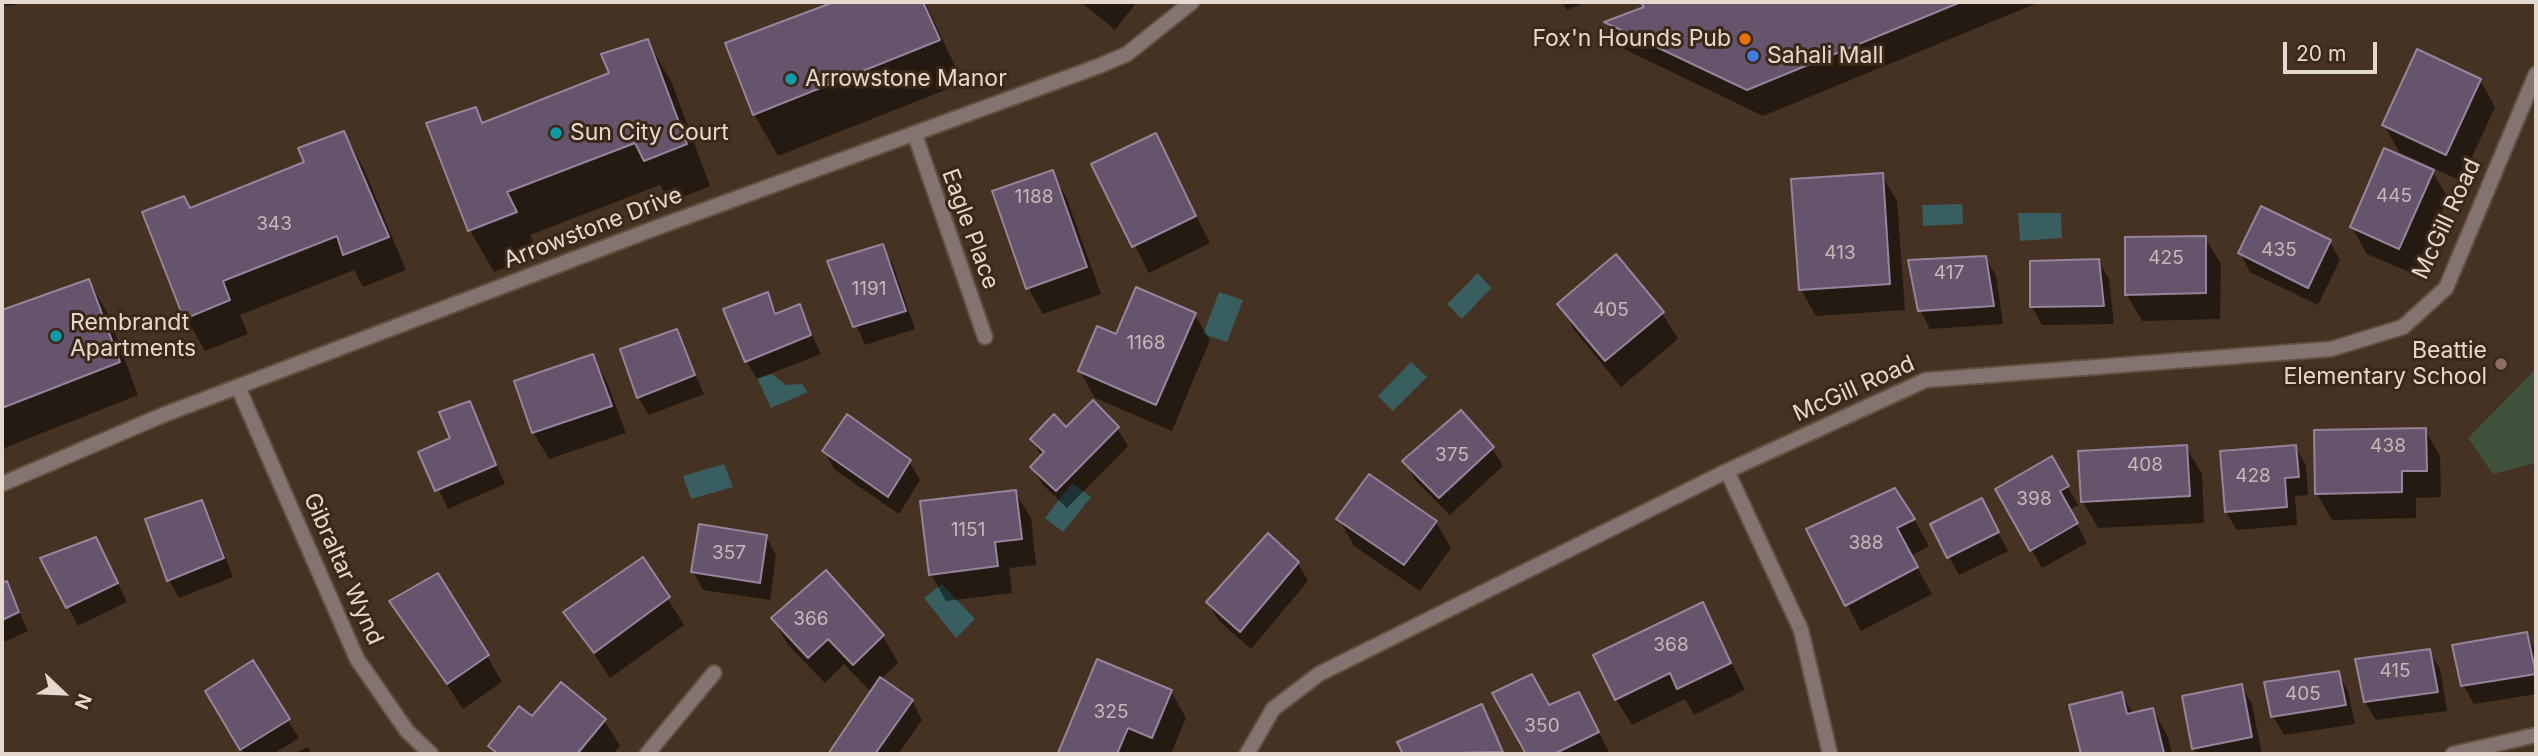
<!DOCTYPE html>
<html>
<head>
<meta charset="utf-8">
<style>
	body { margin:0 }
	#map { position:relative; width:2538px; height:756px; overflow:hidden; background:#453222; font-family:Inter,sans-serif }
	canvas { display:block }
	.frame { position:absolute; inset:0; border:4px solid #e5d9cf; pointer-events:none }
	.north { position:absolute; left:28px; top:658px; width:70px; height:70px; -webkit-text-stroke:5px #3b2819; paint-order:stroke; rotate:113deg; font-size:19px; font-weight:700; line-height:28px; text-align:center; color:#e5d9cf }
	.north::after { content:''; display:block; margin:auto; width:24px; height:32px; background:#e5d9cf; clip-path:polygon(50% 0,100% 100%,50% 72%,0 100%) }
	.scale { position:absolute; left:2283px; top:42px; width:94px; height:32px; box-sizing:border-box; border:4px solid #e5d9cf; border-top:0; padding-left:9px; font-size:21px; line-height:24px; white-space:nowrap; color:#e5d9cf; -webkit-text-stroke:5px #3b2819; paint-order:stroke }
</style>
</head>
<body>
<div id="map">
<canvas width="2538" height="756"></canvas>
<div class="frame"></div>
<div class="north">N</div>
<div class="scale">20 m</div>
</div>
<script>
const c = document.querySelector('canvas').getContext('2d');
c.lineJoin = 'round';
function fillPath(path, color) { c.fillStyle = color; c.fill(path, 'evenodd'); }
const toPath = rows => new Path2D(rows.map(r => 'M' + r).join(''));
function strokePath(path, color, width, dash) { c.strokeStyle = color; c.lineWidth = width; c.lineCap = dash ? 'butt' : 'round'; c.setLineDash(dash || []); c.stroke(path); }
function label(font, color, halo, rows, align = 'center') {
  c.font = font + ' Inter,sans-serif'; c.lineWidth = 6; c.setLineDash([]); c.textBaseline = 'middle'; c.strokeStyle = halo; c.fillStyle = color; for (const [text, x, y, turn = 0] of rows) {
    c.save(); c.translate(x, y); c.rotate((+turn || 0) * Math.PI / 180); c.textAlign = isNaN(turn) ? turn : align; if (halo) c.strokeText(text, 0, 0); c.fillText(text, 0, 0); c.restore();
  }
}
fillPath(toPath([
	[2536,369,2536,463,2493,474,2468,438]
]), '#40513c');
fillPath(toPath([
	[1962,204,1963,224,1923,226,1922,205],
	[2018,213,2061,213,2062,238,2020,241],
	[1478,273,1491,288,1462,319,1447,304],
	[1219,292,1243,300,1227,342,1203,334],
	[1411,362,1427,377,1393,411,1378,396],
	[772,374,786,385,802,384,808,392,771,408,757,378],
	[724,464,733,487,691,499,683,476],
	[1072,483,1091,497,1063,532,1045,518],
	[942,584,975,619,956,638,924,598]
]), '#385e60');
fillPath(toPath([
	[2,2,15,2,15,5,2,6],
	[839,2,925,2,963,83,778,156,754,114,727,44],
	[1081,2,1137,2,1115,30],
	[1562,2,1587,2,1567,10],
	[1642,2,2040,2,1763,116,1622,48,1607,23,1646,8],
	[648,42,672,83,710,186,670,202,660,185,530,235,539,254,494,272,470,230,475,109,484,125,611,74],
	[2480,80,2495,107,2461,181,2399,152,2384,125],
	[344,133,363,167,406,270,363,287,354,270,240,315,248,334,205,351,186,318,190,210,307,163],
	[1155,135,1210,243,1149,273,1094,165],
	[2432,171,2448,198,2414,274,2367,254,2352,227],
	[1052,172,1067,199,1101,294,1043,314,1028,288],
	[1882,175,1897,201,1905,310,1816,316,1801,290],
	[2205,238,2221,264,2220,319,2142,321,2127,295],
	[2330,242,2340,260,2318,305,2250,272,2240,253],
	[882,246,893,265,915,329,865,345,829,263],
	[1985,257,1996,276,2003,324,1930,329,1920,310],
	[2098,261,2109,279,2114,324,2042,325,2032,307],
	[89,281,108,314,138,395,2,449,2,311],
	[767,294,778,314,799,306,821,354,757,379,746,361],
	[1560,304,1662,313,1678,339,1621,387,1575,331],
	[1194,314,1210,340,1172,431,1095,398,1080,371,1117,337],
	[676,331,704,394,649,415,638,397],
	[592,356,607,382,626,433,549,459,533,432],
	[469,403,505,484,448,509,421,453,453,438],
	[1117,428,1128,446,1067,508,1043,485,1032,467,1042,457,1032,440],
	[2425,429,2440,456,2441,497,2416,498,2416,518,2332,520,2317,494],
	[2186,447,2202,474,2204,523,2098,528,2083,502],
	[2295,447,2306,465,2308,495,2295,496,2297,525,2237,530,2226,512],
	[1492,448,1503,466,1450,515,1415,480,1405,461],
	[824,451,909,461,920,480,899,514,835,470],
	[2052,459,2078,505,2069,510,2087,543,2042,568,1997,489],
	[1015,492,1031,518,1036,565,1009,568,1012,593,946,601,931,574],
	[201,502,211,520,233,577,179,598,169,580],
	[1339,519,1436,522,1451,548,1420,591,1354,546],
	[1914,519,1929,546,1911,556,1932,594,1861,631,1808,530],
	[1991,519,2008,551,1959,575,1949,557],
	[766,536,776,555,770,600,703,590,693,571],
	[96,539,127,602,78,626,43,559],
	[643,559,684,625,610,678,566,612],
	[1298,563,1308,581,1251,649,1219,621,1208,603],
	[826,572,883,636,898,663,881,679,912,701,922,720,898,754,830,754,877,685,869,690,844,664,825,683,788,645,773,619],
	[6,583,28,631,2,643,2,585],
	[391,601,487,656,502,682,463,709],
	[1702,604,1745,690,1694,715,1685,699,1632,725,1616,699],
	[2526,634,2536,651,2536,694,2474,704,2463,685],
	[2429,651,2440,669,2447,711,2376,720,2365,702,2357,660],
	[252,663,299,738,273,754,244,754,207,691],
	[2338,673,2348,691,2355,724,2284,735,2273,716],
	[2241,686,2252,704,2262,754,2197,754,2193,748],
	[1171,691,1186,718,1171,754,1060,753],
	[1495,693,1593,721,1610,754,1528,754],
	[2122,694,2133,714,2153,710,2168,737,2172,754,2083,754,2071,707],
	[1481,706,1506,754,1405,754,1400,743],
	[533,719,604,720,620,746,613,754,494,754,490,746],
	[308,747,312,754,293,754]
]), '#0007');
const building = toPath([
	[834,2,923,2,940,40,753,115,725,43,834,2],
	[1640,2,1961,2,1747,90,1604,22,1644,7,1640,2],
	[648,39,687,144,644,161,635,143,507,192,517,212,468,231,426,123,476,107,482,123,609,73,601,54,648,39],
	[2417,49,2481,79,2446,155,2382,125,2417,49],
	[344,131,389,237,343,255,337,236,223,281,230,300,184,319,142,212,184,196,190,208,304,162,298,148,344,131],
	[1156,133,1196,216,1132,247,1091,164,1156,133],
	[2384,148,2434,170,2399,249,2350,227,2384,148],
	[1053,170,1087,267,1026,289,992,191,1053,170],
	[1883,173,1890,284,1799,290,1791,179,1883,173],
	[2261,206,2331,240,2308,288,2238,253,2261,206],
	[2206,236,2206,293,2125,295,2125,237,2206,236],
	[883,244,906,311,853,327,827,261,883,244],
	[1616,254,1664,312,1605,361,1557,304,1616,254],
	[1986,256,1994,306,1918,311,1908,260,1986,256],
	[2099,259,2104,306,2030,307,2030,261,2099,259],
	[89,279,120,362,2,408,2,310,89,279],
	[1136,287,1196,313,1156,405,1078,371,1097,326,1116,334,1136,287],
	[768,292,775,314,800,304,811,335,745,362,723,309,768,292],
	[677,329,695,375,637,398,620,349,677,329],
	[593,354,612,406,532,433,514,381,593,354],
	[1093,400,1119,427,1056,491,1030,467,1044,452,1030,439,1054,414,1066,427,1093,400],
	[470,401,496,465,435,491,418,452,450,438,439,412,470,401],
	[1461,410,1494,447,1439,498,1402,461,1461,410],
	[847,414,911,460,888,497,822,451,847,414],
	[2426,428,2427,471,2402,471,2402,492,2315,494,2314,430,2426,428],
	[2187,445,2190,496,2081,502,2078,451,2187,445],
	[2296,445,2299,477,2285,478,2287,507,2225,512,2220,451,2296,445],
	[2052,456,2069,486,2060,491,2078,523,2030,551,1995,489,2052,456],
	[1369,474,1437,521,1404,565,1336,519,1369,474],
	[1895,488,1915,519,1897,528,1918,567,1845,606,1806,529,1895,488],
	[1016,490,1022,539,995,542,998,566,929,575,920,501,1016,490],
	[1982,498,1999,532,1947,558,1930,524,1982,498],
	[202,500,224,558,167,581,145,519,202,500],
	[699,524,767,535,760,583,691,572,699,524],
	[1268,533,1299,562,1240,632,1206,602,1268,533],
	[96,537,118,583,66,608,40,558,96,537],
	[643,557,670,597,594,653,563,612,643,557],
	[826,570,884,635,853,665,828,639,808,658,771,618,826,570],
	[438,573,489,655,447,684,389,601,438,573],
	[7,581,19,612,2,620,2,583,7,581],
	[1703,602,1731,663,1677,689,1670,673,1615,700,1593,655,1703,602],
	[2527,632,2536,674,2461,686,2452,645,2527,632],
	[2430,649,2438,692,2364,702,2355,659,2430,649],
	[1097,659,1172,690,1152,738,1128,728,1117,754,1062,754,1058,753,1097,659],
	[253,660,290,719,240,750,205,691,253,660],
	[2339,671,2346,705,2271,717,2264,682,2339,671],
	[1532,674,1549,705,1579,692,1599,732,1554,754,1526,754,1492,693,1532,674],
	[880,677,913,700,875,754,828,754,880,677],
	[561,682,606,719,577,754,498,754,488,746,519,706,532,716,561,682],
	[2242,684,2252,737,2192,749,2182,696,2242,684],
	[2122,692,2127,714,2153,708,2164,753,2081,754,2069,705,2122,692],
	[1482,704,1503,752,1403,754,1397,742,1482,704]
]);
fillPath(building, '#65546c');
strokePath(building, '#95849b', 2);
const minor = toPath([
	[915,135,985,337],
	[238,387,357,659,407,731,431,754],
	[1727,471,1801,630,1830,754],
	[2,484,163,415,661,226,1099,66,1127,54,1192,2],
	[647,754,714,673],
	[1247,754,1273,709,1319,674,1727,471,1926,380,2331,349,2403,327,2446,288,2536,74],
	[2453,754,2536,735]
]);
strokePath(minor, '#625041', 18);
strokePath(minor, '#837471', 14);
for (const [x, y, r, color] of [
	[1745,39,7,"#e8710a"],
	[1753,56,7,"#3f7fe0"],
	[791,79,7,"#0f9aa8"],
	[556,133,7,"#0f9aa8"],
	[56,336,7,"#0f9aa8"],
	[2501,364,7,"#8d6e63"]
]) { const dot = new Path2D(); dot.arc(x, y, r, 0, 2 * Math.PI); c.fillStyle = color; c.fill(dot); strokePath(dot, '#3b2819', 2.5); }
label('19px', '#c5b8b6', null, [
	["445",2394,196],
	["1188",1034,197],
	["343",274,224],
	["435",2279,250],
	["413",1840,253],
	["425",2166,258],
	["417",1949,273],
	["1191",869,289],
	["405",1611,310],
	["1168",1146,343],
	["438",2388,446],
	["375",1452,455],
	["408",2145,465],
	["428",2253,476],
	["398",2034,499],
	["1151",968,530],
	["388",1866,543],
	["357",729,553],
	["366",811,619],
	["368",1671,645],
	["415",2395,671],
	["405",2303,694],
	["325",1111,712],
	["350",1542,726]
]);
label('23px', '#e5d9cf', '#3b2819', [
	["Fox'n Hounds Pub",1731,39,"right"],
	["Sahali Mall",1767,56],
	["Arrowstone Manor",805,79],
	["Sun City Court",570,133],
	["Rembrandt",70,323],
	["Apartments",70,349],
	["Beattie",2487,351,"right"],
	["Elementary School",2487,377,"right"]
], 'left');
label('23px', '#e5d9cf', '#3b2819', [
	["McGill Road",2447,219,-65],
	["Arrowstone Drive",593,228,-21],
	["Eagle Place",970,229,70],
	["McGill Road",1854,389,-24],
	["Gibraltar Wynd",343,569,66]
]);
</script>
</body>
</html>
